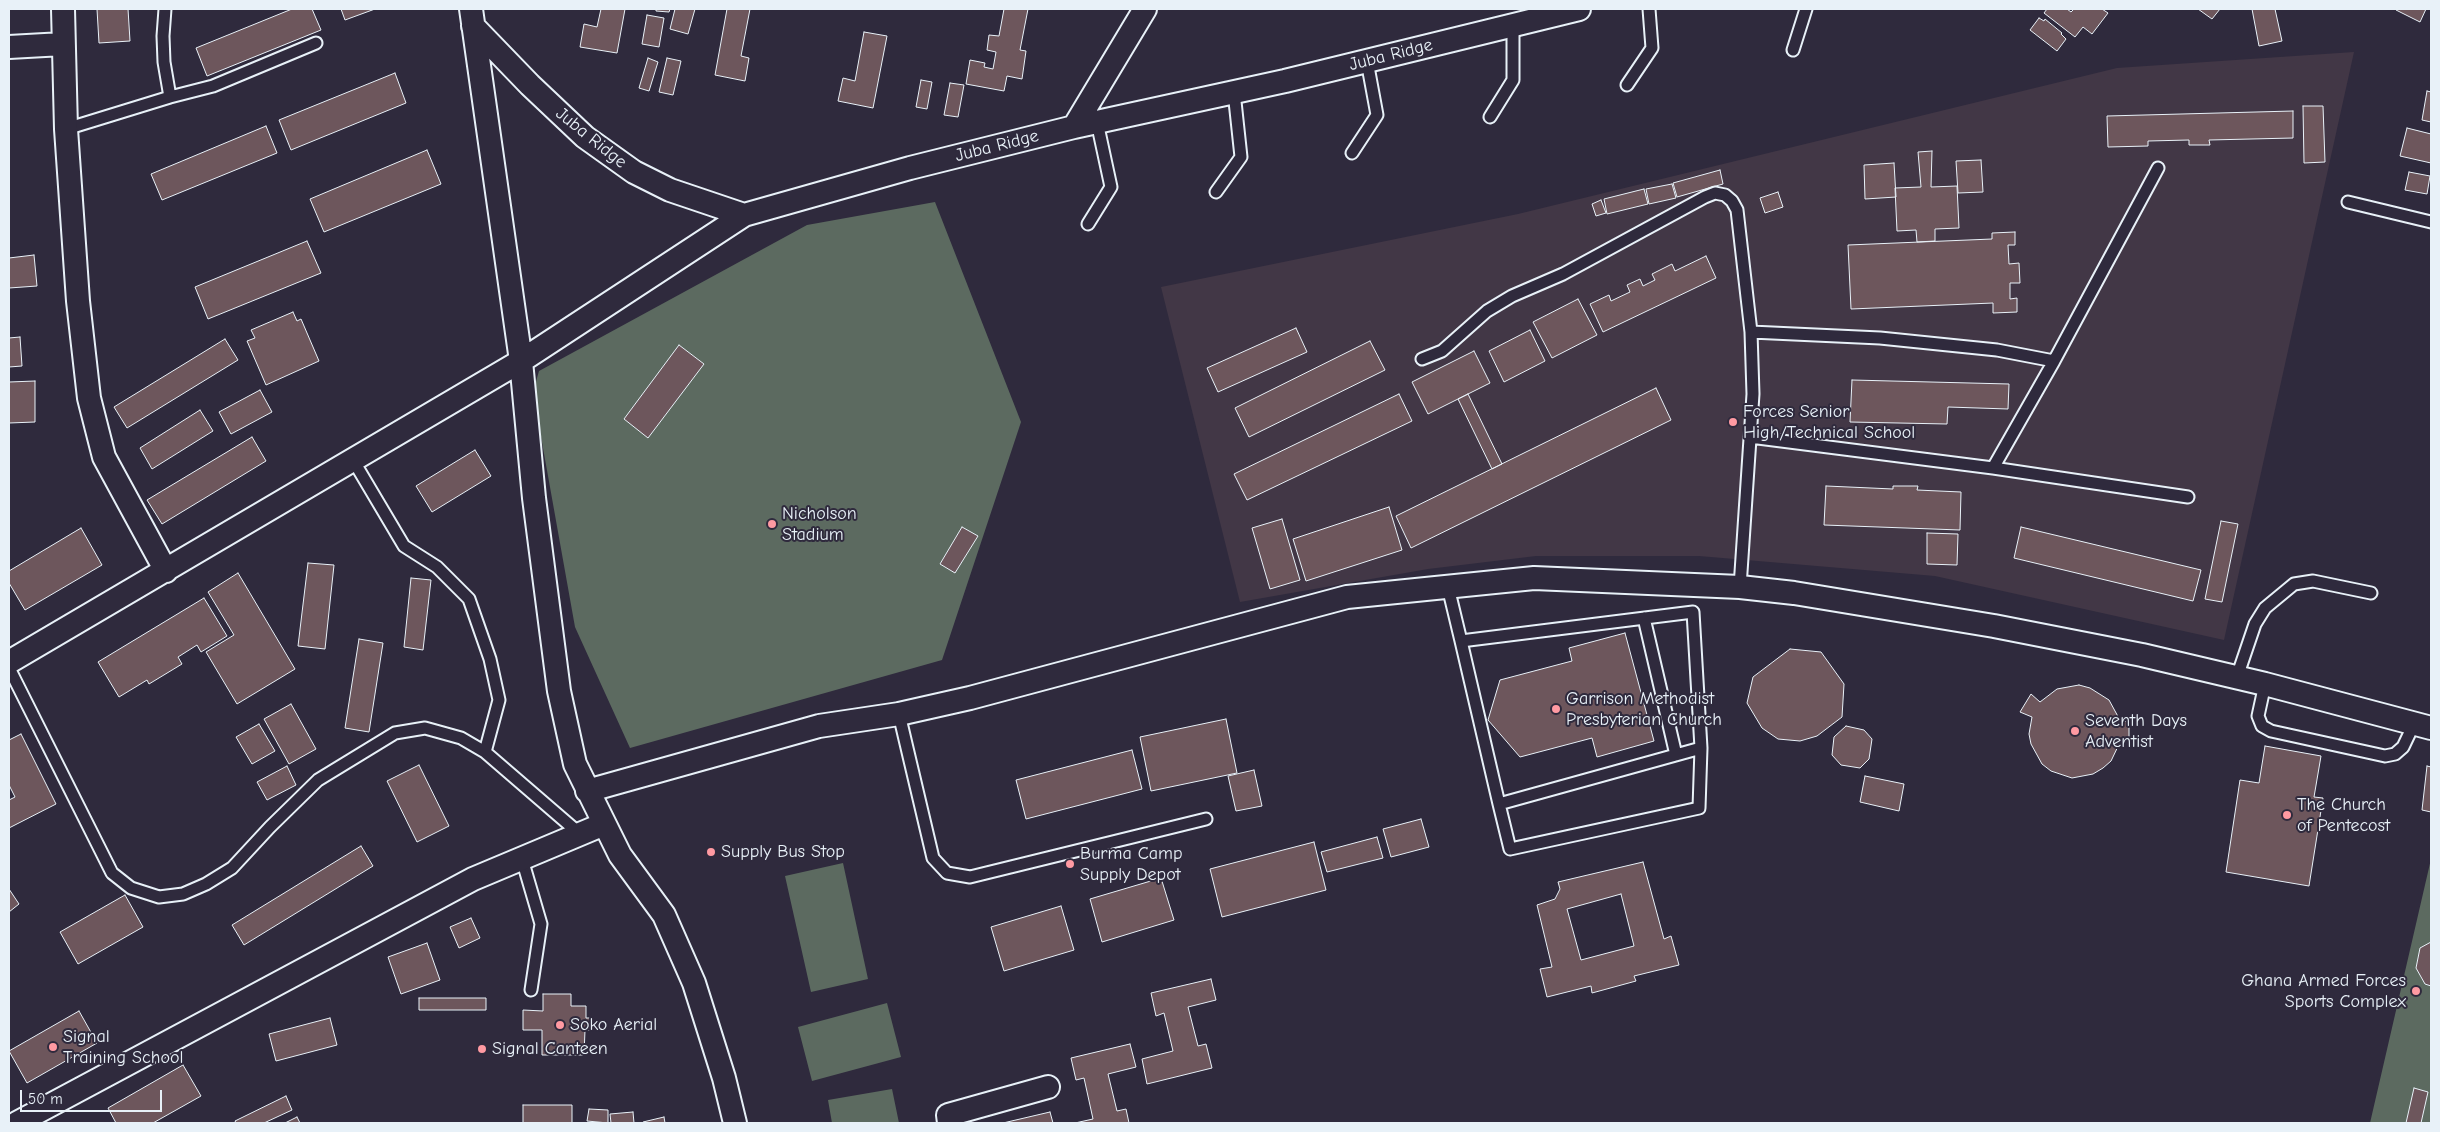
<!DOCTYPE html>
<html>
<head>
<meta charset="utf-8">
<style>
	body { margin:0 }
	#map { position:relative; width:2440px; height:1132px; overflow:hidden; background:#2f2a3d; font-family:"Comic Neue",sans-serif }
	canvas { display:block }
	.frame { position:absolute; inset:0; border:10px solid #e8f1f8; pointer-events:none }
	.scale { position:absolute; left:20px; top:1090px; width:142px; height:22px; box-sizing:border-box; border:2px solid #e8f1f8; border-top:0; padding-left:6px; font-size:15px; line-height:18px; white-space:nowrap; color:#e8f1f8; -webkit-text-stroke:4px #2f2a3d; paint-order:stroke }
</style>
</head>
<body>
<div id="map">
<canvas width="2440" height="1132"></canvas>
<div class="frame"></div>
<div class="scale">50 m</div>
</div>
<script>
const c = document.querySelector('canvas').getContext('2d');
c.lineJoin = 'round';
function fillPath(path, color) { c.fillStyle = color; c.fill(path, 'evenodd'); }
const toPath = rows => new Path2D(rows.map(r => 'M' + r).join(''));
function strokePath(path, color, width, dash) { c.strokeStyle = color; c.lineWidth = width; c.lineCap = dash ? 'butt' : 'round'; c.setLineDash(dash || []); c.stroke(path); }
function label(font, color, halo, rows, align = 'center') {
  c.font = font + ' "Comic Neue",sans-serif'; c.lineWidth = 4; c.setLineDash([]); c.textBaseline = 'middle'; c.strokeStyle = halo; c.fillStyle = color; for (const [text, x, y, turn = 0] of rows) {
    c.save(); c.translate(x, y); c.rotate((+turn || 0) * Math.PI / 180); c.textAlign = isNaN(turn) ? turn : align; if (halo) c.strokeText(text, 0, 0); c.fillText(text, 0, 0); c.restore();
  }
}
fillPath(toPath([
	[2354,52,2224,640,1935,576,1699,556,1536,556,1428,569,1240,602,1161,287,1518,214,2117,68]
]), '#423746');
fillPath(toPath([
	[935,202,1021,422,942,660,630,748,575,627,533,392,539,371,807,225],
	[2431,859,2431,1123,2370,1123],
	[843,863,868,979,811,992,785,876],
	[887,1003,901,1057,812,1081,798,1027],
	[892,1089,899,1123,832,1123,828,1100]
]), '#5c6a60');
const building = toPath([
	[97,9,128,9,130,41,99,43,97,9],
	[292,9,312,9,321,30,207,76,196,48,292,9],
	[341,9,375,9,345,20,341,9],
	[601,9,625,9,617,53,580,47,584,24,597,27,601,9],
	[656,9,670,9,669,12,656,11,656,9],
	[675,9,695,9,688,34,670,29,675,9],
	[727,9,750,9,741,56,749,58,745,81,715,75,727,9],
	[1004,9,1028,9,1020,50,1026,51,1022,79,1007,76,1004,91,966,84,970,60,985,63,984,67,993,69,996,52,987,50,989,35,999,36,1004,9],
	[2047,9,2067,9,2071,12,2074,9,2102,9,2108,13,2092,34,2083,27,2075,37,2044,13,2047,9],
	[2198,9,2220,9,2212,19,2198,9],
	[2252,9,2275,9,2282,41,2259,46,2252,9],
	[2396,9,2426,9,2420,22,2396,10,2396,9],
	[647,15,664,18,659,47,642,44,647,15],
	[2039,18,2044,21,2045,19,2062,33,2061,34,2066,39,2057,51,2030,30,2039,18],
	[864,32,887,36,873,108,838,101,843,78,855,81,864,32],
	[648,58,658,62,649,91,639,88,648,58],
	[667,58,681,61,673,95,659,92,667,58],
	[395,73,406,103,291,150,279,120,395,73],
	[921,80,932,82,927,109,916,107,921,80],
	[950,83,964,85,958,117,944,115,950,83],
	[2427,91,2431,92,2431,122,2422,120,2427,91],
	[2303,106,2323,106,2325,162,2304,163,2303,106],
	[2293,111,2293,138,2209,140,2210,145,2189,145,2189,140,2148,141,2148,146,2108,147,2107,116,2293,111],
	[266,126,277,153,162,200,151,174,266,126],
	[2407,128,2431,134,2431,163,2400,156,2407,128],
	[427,150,441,184,324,232,310,199,427,150],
	[1932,151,1931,187,1957,186,1959,228,1935,229,1935,241,1917,242,1916,230,1897,231,1895,188,1921,187,1918,152,1932,151],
	[1981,160,1983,192,1958,193,1956,161,1981,160],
	[1894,163,1896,197,1865,199,1864,165,1894,163],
	[1720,170,1723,184,1677,197,1673,183,1720,170],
	[2409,172,2430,176,2427,194,2405,190,2409,172],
	[1672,184,1676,198,1649,204,1646,189,1672,184],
	[1644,189,1648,204,1607,214,1604,199,1644,189],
	[1778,192,1783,207,1765,213,1760,198,1778,192],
	[1601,200,1606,213,1596,216,1592,204,1601,200],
	[2015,232,2015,245,2008,245,2009,264,2019,263,2020,283,2010,283,2010,299,2017,298,2017,312,1993,313,1993,303,1851,309,1848,245,1992,239,1992,233,2015,232],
	[307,241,321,273,208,319,195,287,307,241],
	[34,255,37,286,9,288,9,258,34,255],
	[1706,256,1716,278,1603,332,1590,304,1609,295,1611,301,1630,292,1627,285,1640,279,1643,286,1655,280,1652,274,1672,264,1675,271,1706,256],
	[1578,299,1597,335,1552,358,1533,322,1578,299],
	[293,312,297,321,301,319,319,361,266,385,247,341,255,338,251,330,293,312],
	[1296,328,1307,352,1218,392,1207,368,1296,328],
	[1530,330,1545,361,1504,382,1489,351,1530,330],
	[20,337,22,366,9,367,9,338,20,337],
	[225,339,238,360,127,428,114,407,225,339],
	[1370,341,1385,370,1249,437,1235,408,1370,341],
	[679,345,704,364,648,438,624,419,679,345],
	[1474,351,1490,383,1428,414,1412,382,1474,351],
	[1852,380,2009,384,2008,409,1948,407,1947,424,1850,422,1852,380],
	[35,381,35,422,9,423,9,382,35,381],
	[1656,388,1671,420,1411,548,1396,516,1656,388],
	[260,390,272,412,231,434,219,412,260,390],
	[1399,394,1412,421,1247,500,1234,474,1399,394],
	[1468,394,1502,464,1492,469,1458,399,1468,394],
	[200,410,213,431,152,469,140,448,200,410],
	[252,437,266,461,162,524,147,500,252,437],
	[475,450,491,476,432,512,416,486,475,450],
	[1826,486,1893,489,1893,486,1918,486,1917,490,1961,492,1960,530,1824,525,1826,486],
	[1389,507,1402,550,1306,581,1293,539,1389,507],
	[1282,519,1300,580,1270,589,1252,528,1282,519],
	[2221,521,2238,524,2222,602,2205,599,2221,521],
	[962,527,978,536,955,573,940,564,962,527],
	[2021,527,2201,570,2193,601,2014,558,2021,527],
	[81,528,102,565,25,610,9,583,9,571,81,528],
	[1927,533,1958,534,1957,565,1927,564,1927,533],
	[308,563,334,565,325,649,298,646,308,563],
	[238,573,295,669,237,704,206,652,234,635,208,592,238,573],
	[411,578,431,580,423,650,404,647,411,578],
	[204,598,227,636,201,652,197,645,178,657,182,664,149,684,147,680,119,697,98,662,204,598],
	[1625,633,1654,741,1597,757,1592,738,1520,757,1488,720,1500,680,1572,661,1569,648,1625,633],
	[359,639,383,643,369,732,345,728,359,639],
	[1790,649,1821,652,1844,684,1842,717,1817,736,1800,741,1778,739,1762,728,1747,703,1753,677,1790,649],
	[2079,685,2090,688,2109,700,2121,722,2129,721,2129,738,2122,738,2111,761,2103,768,2093,774,2072,778,2051,771,2042,764,2031,744,2029,734,2032,717,2020,712,2031,694,2040,702,2057,689,2079,685],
	[291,704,316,749,289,764,264,719,291,704],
	[1226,719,1237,773,1151,791,1140,737,1226,719],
	[259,724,275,751,252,764,236,737,259,724],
	[1846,726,1864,730,1872,739,1869,759,1860,768,1841,765,1832,755,1834,737,1846,726],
	[21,734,56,804,9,828,9,800,15,797,9,785,9,740,21,734],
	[2265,746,2321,756,2314,797,2323,798,2309,886,2226,872,2240,780,2259,783,2265,746],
	[1132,750,1142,789,1026,819,1016,780,1132,750],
	[419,765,449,826,417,842,387,781,419,765],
	[287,766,296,785,267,800,257,782,287,766],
	[2427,766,2431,767,2431,812,2422,810,2427,766],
	[1254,770,1262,806,1236,811,1228,776,1254,770],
	[1865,776,1904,784,1899,811,1860,802,1865,776],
	[1421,819,1429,847,1391,857,1383,829,1421,819],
	[1377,837,1383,858,1327,872,1321,852,1377,837],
	[1314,842,1326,890,1222,917,1210,869,1314,842],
	[361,846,373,866,244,945,232,925,361,846],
	[1643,862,1664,939,1671,936,1679,965,1634,976,1636,981,1592,993,1591,986,1547,997,1540,969,1552,967,1537,905,1555,899,1560,889,1558,882,1643,862],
	[1621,894,1634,946,1581,960,1567,909,1621,894],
	[1161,878,1174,920,1102,942,1090,899,1161,878],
	[9,889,19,904,9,912,9,889],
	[125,895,143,927,78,964,60,932,125,895],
	[1061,906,1074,950,1004,971,991,927,1061,906],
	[471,918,480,938,459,948,450,927,471,918],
	[2431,942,2431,986,2425,984,2416,968,2420,948,2431,942],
	[427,943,440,980,401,994,388,957,427,943],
	[1211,979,1216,1000,1188,1007,1198,1046,1206,1044,1212,1068,1147,1084,1142,1059,1173,1051,1164,1013,1156,1016,1151,993,1211,979],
	[543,994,571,994,571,1006,586,1006,586,1018,591,1018,591,1030,585,1030,584,1055,542,1055,542,1030,523,1030,523,1010,543,1011,543,994],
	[419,998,486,998,486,1010,419,1010,419,998],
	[79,1011,97,1043,27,1083,9,1051,79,1011],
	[330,1018,337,1045,276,1061,269,1034,330,1018],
	[1130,1044,1136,1067,1108,1074,1117,1111,1126,1109,1129,1123,1075,1123,1093,1119,1084,1078,1076,1080,1071,1058,1130,1044],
	[183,1065,201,1096,153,1123,116,1123,108,1108,183,1065],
	[2414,1088,2428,1092,2421,1123,2406,1123,2414,1088],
	[286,1096,292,1110,264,1123,236,1123,235,1121,286,1096],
	[523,1105,572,1105,572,1123,523,1123,523,1105],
	[589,1109,608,1110,608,1123,587,1121,589,1109],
	[633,1112,634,1123,611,1123,610,1114,633,1112],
	[1050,1112,1053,1123,1003,1123,1050,1112],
	[297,1117,300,1123,285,1123,297,1117],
	[664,1117,665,1123,643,1123,643,1122,664,1117]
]);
fillPath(building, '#6d565c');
strokePath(building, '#e8f1f8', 1);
const service = toPath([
	[1793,50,1806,9],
	[1627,85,1652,48,1649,9],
	[170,97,213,86,316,43],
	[1490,117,1513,80,1513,24],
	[66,129,170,97,164,62,163,36,165,9],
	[1352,153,1377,115,1367,61],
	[1216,192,1241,157,1234,92],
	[2348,202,2431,222],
	[1088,224,1111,187,1097,122],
	[1751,332,1880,338,1997,350,2054,361],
	[1422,359,1442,351,1487,311,1512,296,1563,274,1705,197,1715,193,1725,195,1732,201,1737,210,1751,332,1753,394,1740,587],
	[1750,437,1993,468,2188,497],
	[353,460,404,546,437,567,469,599,490,659,499,700,485,752],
	[1993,468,2054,361,2158,168],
	[1448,587,1461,641,1499,804,1510,849,1699,808,1701,748,1693,612,1461,641],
	[1644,618,1676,755],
	[9,668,112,873,131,888,159,897,183,894,206,884,232,868,270,827,318,780,395,733,425,728,461,738,485,752,580,834],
	[2237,677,2255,624,2265,608,2294,584,2313,581,2371,593],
	[2265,684,2258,716,2262,726,2271,731,2385,756,2395,754,2403,747,2414,724],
	[899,714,933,858,947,873,970,877,1206,819],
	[1499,804,1701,748],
	[522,859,541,924,531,990]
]);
const minor = toPath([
	[63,9,66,129,78,301,89,398,104,457,166,571],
	[471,9,521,361,534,498,559,691,575,764,620,855,664,915,694,983,724,1078,735,1123],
	[473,26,530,85,585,137,634,172,670,190,744,215,910,168,1074,127,1285,81,1579,9],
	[9,47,63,44],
	[1074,127,1145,9],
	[9,662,521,361,744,215],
	[587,791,819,726,899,714,970,698,1347,597,1534,578,1740,587,1794,593,1994,626,2142,655,2265,684,2431,728],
	[17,1123,473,879,604,824],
	[949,1123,948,1115,1048,1087]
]);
strokePath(service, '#e8f1f8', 15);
strokePath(minor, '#e8f1f8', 26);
strokePath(service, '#2f2a3d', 11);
strokePath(minor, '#2f2a3d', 22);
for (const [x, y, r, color] of [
	[1733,422,5,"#ff9aa2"],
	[772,524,5,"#ff9aa2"],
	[1556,709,5,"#ff9aa2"],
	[2075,731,5,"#ff9aa2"],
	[2287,815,5,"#ff9aa2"],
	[711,852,5,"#ff9aa2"],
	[1070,864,5,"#ff9aa2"],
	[2416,991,5,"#ff9aa2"],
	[560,1025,5,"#ff9aa2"],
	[53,1047,5,"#ff9aa2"],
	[482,1049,5,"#ff9aa2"]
]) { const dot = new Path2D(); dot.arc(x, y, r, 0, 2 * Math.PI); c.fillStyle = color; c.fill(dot); strokePath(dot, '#2f2a3d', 2); }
label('18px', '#e8f1f8', '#2f2a3d', [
	["Juba Ridge",1391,55,-14],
	["Juba Ridge",591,138,39],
	["Juba Ridge",997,146,-14]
]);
label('18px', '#e8f1f8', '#2f2a3d', [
	["Forces Senior",1743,412],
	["High/Technical School",1743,433],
	["Nicholson",782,514],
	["Stadium",782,535],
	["Garrison Methodist",1566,699],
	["Presbyterian Church",1566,720],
	["Seventh Days",2085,721],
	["Adventist",2085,742],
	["The Church",2297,805],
	["of Pentecost",2297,826],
	["Supply Bus Stop",721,852],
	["Burma Camp",1080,854],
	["Supply Depot",1080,875],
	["Ghana Armed Forces",2406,981,"right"],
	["Sports Complex",2406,1002,"right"],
	["Soko Aerial",570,1025],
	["Signal",63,1037],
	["Training School",63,1058],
	["Signal Canteen",492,1049]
], 'left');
</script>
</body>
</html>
